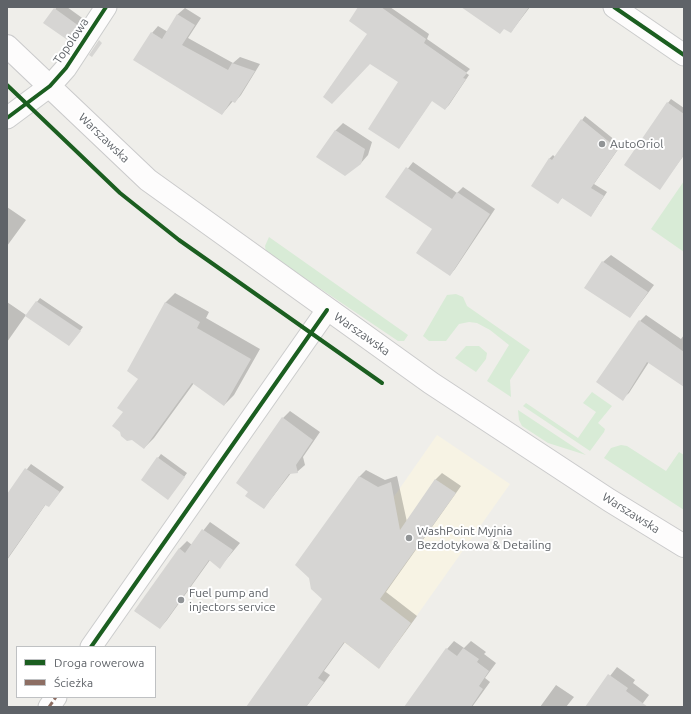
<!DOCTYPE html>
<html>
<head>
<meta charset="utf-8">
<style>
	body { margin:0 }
	#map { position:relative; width:691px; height:714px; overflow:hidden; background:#efeeea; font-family:Ubuntu,sans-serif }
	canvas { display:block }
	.frame { position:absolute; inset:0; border:8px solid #5f6368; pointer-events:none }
	.legend { position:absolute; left:16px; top:646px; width:140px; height:52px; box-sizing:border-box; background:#fff; border:1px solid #bfc1c3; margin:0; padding:5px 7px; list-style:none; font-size:12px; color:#5f6368 }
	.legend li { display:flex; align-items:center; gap:8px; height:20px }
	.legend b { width:20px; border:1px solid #bfc1c3 }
</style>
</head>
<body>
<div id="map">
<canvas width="691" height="714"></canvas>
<div class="frame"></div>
<ul class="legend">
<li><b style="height:5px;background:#1b5e20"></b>Droga rowerowa</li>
<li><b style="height:5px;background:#8d6e63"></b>Ścieżka</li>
</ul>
</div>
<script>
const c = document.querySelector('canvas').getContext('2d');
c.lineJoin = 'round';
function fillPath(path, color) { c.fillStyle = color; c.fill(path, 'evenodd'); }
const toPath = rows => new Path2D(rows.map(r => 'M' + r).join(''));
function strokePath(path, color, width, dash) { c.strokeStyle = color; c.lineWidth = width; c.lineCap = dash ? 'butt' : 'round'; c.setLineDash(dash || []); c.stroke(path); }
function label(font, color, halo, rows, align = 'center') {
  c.font = font + ' Ubuntu,sans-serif'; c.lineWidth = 4; c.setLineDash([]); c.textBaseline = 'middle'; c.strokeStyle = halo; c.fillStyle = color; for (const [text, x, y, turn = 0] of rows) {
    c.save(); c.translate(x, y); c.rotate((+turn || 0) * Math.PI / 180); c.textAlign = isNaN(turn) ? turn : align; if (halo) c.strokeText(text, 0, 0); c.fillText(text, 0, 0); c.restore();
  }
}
fillPath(toPath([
	[437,435,510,484,379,669,310,617]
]), '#f7f3e4');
fillPath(toPath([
	[684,181,684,252,651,229],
	[269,237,408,335,404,341,398,341,266,252,265,246],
	[456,294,463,297,467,306,530,350,510,380,511,397,487,381,509,345,490,330,477,323,469,322,459,324,446,341,429,341,423,336,447,295],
	[466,346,479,346,487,353,486,359,476,372,455,358],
	[592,392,612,406,598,423,605,429,604,432,590,451,523,406,526,403,578,438,596,412,583,403],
	[518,410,586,455,548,443,522,426,519,420],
	[621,445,627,446,666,471,679,452,684,455,684,510,604,458,611,448]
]), '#d8ebd6');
fillPath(toPath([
	[54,7,67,7,85,20,69,40,45,23,56,8],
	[360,7,390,7,429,34,427,39,470,69,466,73,469,75,449,105,445,109,432,100,402,144,400,82,368,33],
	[474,7,530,7,511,32],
	[185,8,201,18,188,38,233,63,240,57,260,64,241,95,235,102,233,101,222,114,152,33,158,26,168,32,178,14],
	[671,99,684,108,684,155,660,188,668,103],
	[585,116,621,145,594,184,607,192,591,216,563,197,558,202,549,159,553,155,555,157],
	[343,123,372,142,368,155,361,163,318,157,336,130],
	[413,162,457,193,463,187,495,209,455,269,450,275,434,229,386,197],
	[7,207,26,220,7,246],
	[611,255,654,285,630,317,603,262],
	[175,293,209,312,206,318,260,349,234,395,224,405,194,383,154,438,144,448,124,412,140,379,165,303],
	[40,298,83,327,69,345,27,315],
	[7,302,26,315,7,342],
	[646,315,681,339,684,335,684,386,649,362,629,393,622,399,640,321],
	[290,411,320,432,303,457,305,465,297,472,291,473,264,508,249,492,283,418],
	[161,454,187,473,171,495,158,458],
	[31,464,64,487,49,506,46,504,7,560,7,495],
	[366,470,385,480,397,476,407,522,436,479,442,473,461,486,386,592,417,616,379,668,345,642,324,671,330,675,306,707,257,707,324,599,359,477],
	[210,522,240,543,220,567,210,560,167,620,160,628,135,611,180,548,187,541,192,545],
	[454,641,464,648,471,641,486,652,484,654,496,663,485,678,490,682,472,707,414,707,408,703,447,649],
	[617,667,635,680,633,683,649,695,640,707,586,707],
	[556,685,574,697,566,707,540,707]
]), '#0003');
fillPath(toPath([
	[358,7,381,7,426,39,424,43,467,73,463,78,466,79,445,110,432,101,399,149,368,129,398,82,370,64,332,104,323,97,367,34,349,21],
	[461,7,529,7,511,33,504,29,500,34],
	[54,8,79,26,69,41,43,23],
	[177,14,195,25,182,45,228,70,232,63,255,71,235,103,231,101,222,115,133,60,151,32,162,39],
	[99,40,102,43,92,57,89,55],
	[667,102,684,114,684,155,660,190,624,165],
	[581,119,618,149,591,188,604,196,591,217,562,198,558,204,531,186,549,158,552,160],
	[335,130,365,149,361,164,345,176,316,157],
	[406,167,452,199,457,192,490,214,450,276,416,253,432,229,385,197],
	[602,261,648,292,630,318,584,288],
	[36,301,81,331,69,346,25,316],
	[165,302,200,322,197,328,251,359,224,406,192,383,144,449,132,440,127,441,121,436,120,432,112,426,123,412,117,408,138,379,127,371],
	[639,320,684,352,684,387,647,362,623,401,596,382],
	[282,417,313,440,296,465,298,473,289,474,264,509,245,496,248,492,236,483],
	[157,457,185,477,168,500,141,480],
	[25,468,60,492,49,507,45,505,7,559,7,494],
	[359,476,378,487,391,482,400,530,435,479,456,493,380,599,411,623,379,669,344,642,318,678,324,682,306,707,246,707,322,599,311,589,309,578,295,565],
	[202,529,233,550,220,569,209,560,160,629,134,611,179,548,185,553],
	[446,648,457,656,463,648,479,659,477,662,489,671,479,686,483,689,471,707,404,707],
	[608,674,628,688,626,691,648,707,585,707]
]), '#d6d5d3');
const minor = toPath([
	[614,7,684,55],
	[7,118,50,86,66,68,106,7],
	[91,647,327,310],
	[49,707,56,697]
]);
const secondary = toPath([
	[7,46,148,180,431,383,609,500,684,546]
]);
strokePath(minor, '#cbcccc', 23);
strokePath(secondary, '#cacacb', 24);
strokePath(minor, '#fdfcfc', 21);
strokePath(secondary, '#fdfcfc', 22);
strokePath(toPath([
	[49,707,56,697]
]), '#8d6e63', 3, [6, 3]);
strokePath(toPath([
	[614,7,684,55],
	[7,85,120,193,179,240,382,383],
	[7,118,50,86,66,68,106,7],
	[91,647,327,310]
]), '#1b5e20', 4);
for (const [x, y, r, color] of [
	[602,144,4,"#919496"],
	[409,538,4,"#919496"],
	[181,600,4,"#919496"]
]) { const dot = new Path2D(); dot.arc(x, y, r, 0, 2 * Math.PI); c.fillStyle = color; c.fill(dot); strokePath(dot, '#fff', 1.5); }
label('12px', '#5f6368', '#fff', [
	["Topolowa",71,41,-56],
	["Warszawska",104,138,44],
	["Warszawska",362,334,35],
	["Warszawska",631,513,32]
]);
label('12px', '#5f6368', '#fff', [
	["AutoOriol",610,144],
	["WashPoint Myjnia",417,531],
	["Bezdotykowa & Detailing",417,545],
	["Fuel pump and",189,593],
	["injectors service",189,607]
], 'left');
</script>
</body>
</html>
